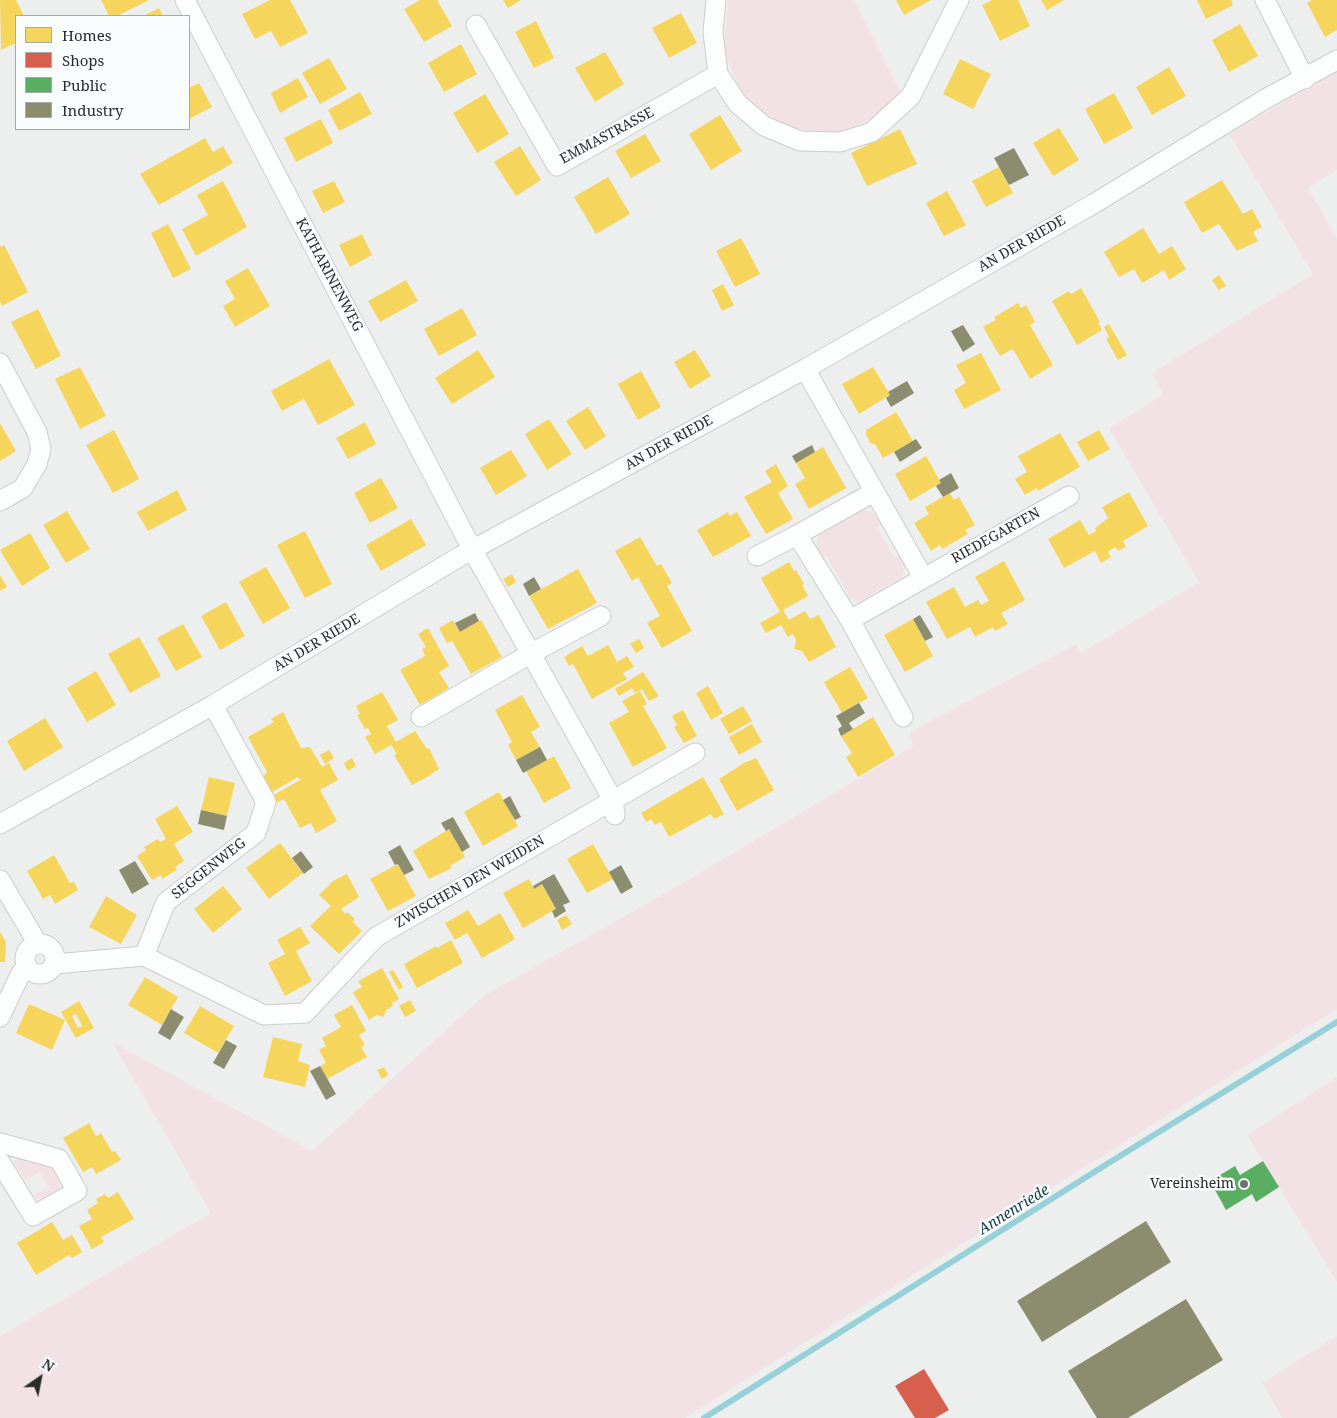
<!DOCTYPE html>
<html>
<head>
<meta charset="utf-8">
<style>
	body { margin:0 }
	#map { position:relative; width:1337px; height:1418px; overflow:hidden; background:#edefef; font-family:"Noto Serif",serif }
	canvas { display:block }
	.legend { position:absolute; left:15px; top:15px; width:175px; height:115px; box-sizing:border-box; background:#f9fdfe; border:1px solid #a6a9aa; margin:0; padding:6px 9px; list-style:none; font-size:15px; color:#2a2c2c }
	.legend li { display:flex; align-items:center; gap:10px; height:25px }
	.legend b { width:25px; border:1px solid #a6a9aa }
	.north { position:absolute; left:15px; top:1353px; width:50px; height:50px; -webkit-text-stroke:4px #f9fdfe; paint-order:stroke; rotate:33deg; font-size:14px; font-weight:700; line-height:20px; text-align:center; color:#2a2c2c }
	.north::after { content:''; display:block; margin:auto; width:18px; height:22px; background:#2a2c2c; clip-path:polygon(50% 0,100% 100%,50% 72%,0 100%) }
</style>
</head>
<body>
<div id="map">
<canvas width="1337" height="1418"></canvas>
<ul class="legend">
<li><b style="height:14px;background:#f6d55c"></b>Homes</li>
<li><b style="height:14px;background:#d6604d"></b>Shops</li>
<li><b style="height:14px;background:#5aae61"></b>Public</li>
<li><b style="height:14px;background:#8c8c6e"></b>Industry</li>
</ul>
<div class="north">N</div>
</div>
<script>
const c = document.querySelector('canvas').getContext('2d');
c.lineJoin = 'round';
function fillPath(path, color) { c.fillStyle = color; c.fill(path, 'evenodd'); }
const toPath = rows => new Path2D(rows.map(r => 'M' + r).join(''));
function strokePath(path, color, width, dash) { c.strokeStyle = color; c.lineWidth = width; c.lineCap = dash ? 'butt' : 'round'; c.setLineDash(dash || []); c.stroke(path); }
function label(font, color, halo, rows, align = 'center') {
  c.font = font + ' "Noto Serif",serif'; c.lineWidth = 5; c.setLineDash([]); c.textBaseline = 'middle'; c.strokeStyle = halo; c.fillStyle = color; for (const [text, x, y, turn = 0] of rows) {
    c.save(); c.translate(x, y); c.rotate((+turn || 0) * Math.PI / 180); c.textAlign = isNaN(turn) ? turn : align; if (halo) c.strokeText(text, 0, 0); c.fillText(text, 0, 0); c.restore();
  }
}
fillPath(toPath([
	[728,0,854,0,900,91,890,105,871,119,842,132,816,132,787,127,763,113,743,95,732,73,724,48],
	[1337,71,1337,170,1308,188,1337,238,1337,1009,685,1418,0,1418,0,1336,211,1213,112,1042,312,1151,485,995,683,883,913,746,910,732,1076,644,1081,653,1199,582,1109,428,1163,395,1152,373,1313,274,1229,134],
	[862,510,878,514,883,523,877,527,895,558,901,555,906,564,902,577,860,601,850,598,826,555,821,558,815,548,819,535],
	[1337,1077,1337,1282,1247,1135],
	[21,1158,52,1166,61,1183,59,1189,40,1199,36,1198,33,1195,48,1187,40,1172,25,1180,13,1161],
	[1337,1336,1337,1418,1282,1418,1262,1383]
]), '#f3e2e5');
fillPath(toPath([
	[0,0,16,0,24,16,16,16,16,43,1,50],
	[101,0,149,0,117,16,109,16],
	[270,0,290,0,308,33,280,47,271,31,255,39,242,14],
	[420,0,437,0,452,26,424,42,404,9],
	[503,0,521,0,508,8],
	[896,0,931,0,904,15],
	[992,0,1018,0,1030,26,1000,41,982,5],
	[1041,0,1064,0,1047,10],
	[1197,0,1231,0,1233,5,1206,19],
	[1312,0,1337,0,1337,30,1325,37,1307,3],
	[159,8,163,16,143,16],
	[681,13,697,43,669,58,652,28],
	[536,21,554,58,534,68,515,32],
	[1240,24,1258,56,1229,72,1212,40],
	[461,44,477,74,444,92,428,63],
	[605,52,624,84,595,102,575,68],
	[329,58,347,89,320,104,302,73],
	[960,59,991,74,973,109,943,94],
	[1169,67,1186,96,1152,115,1136,87],
	[298,78,308,97,280,113,271,93],
	[199,83,212,107,189,119,189,88],
	[360,92,372,114,339,131,328,110],
	[1114,93,1133,128,1104,144,1085,109],
	[485,94,509,134,477,153,453,113],
	[720,115,742,151,711,170,689,134],
	[321,119,333,143,296,162,284,138],
	[1059,128,1079,160,1053,176,1033,143],
	[900,129,917,164,867,186,851,153],
	[645,134,661,161,631,178,615,151],
	[205,138,213,152,223,146,233,163,159,205,140,174],
	[520,146,541,180,516,196,494,162],
	[999,167,1013,193,986,207,972,181],
	[608,177,630,214,596,234,574,197],
	[1222,180,1243,214,1252,209,1262,227,1253,232,1258,241,1237,251,1219,224,1202,233,1184,202],
	[223,181,247,227,196,256,182,229,208,215,197,195],
	[334,181,345,202,323,213,312,191],
	[947,191,966,225,944,236,926,203],
	[168,224,191,269,173,278,151,233],
	[1143,228,1159,254,1172,246,1186,269,1169,280,1164,270,1142,283,1134,269,1119,277,1104,252],
	[362,234,372,255,350,267,339,245],
	[741,238,760,274,735,287,716,251],
	[4,245,28,292,2,306,0,301,0,247],
	[248,268,270,306,235,327,223,306,235,299,225,281],
	[1219,275,1226,286,1219,290,1212,280],
	[406,280,418,301,380,322,368,301],
	[723,284,734,305,722,311,712,290],
	[1081,288,1100,322,1098,323,1102,330,1077,345,1052,301,1069,291,1071,294],
	[1018,303,1021,308,1026,305,1035,322,1030,325,1053,365,1030,379,1013,349,1000,356,983,327,996,320,994,317],
	[462,308,477,335,439,356,424,329],
	[38,309,61,356,36,369,11,322],
	[1109,324,1127,355,1118,360,1106,339,1109,337,1104,327],
	[478,350,495,377,452,404,435,378],
	[695,350,711,376,690,389,674,362],
	[981,353,1001,390,964,409,954,390,966,383,956,365],
	[329,359,355,405,318,425,304,399,282,411,271,391],
	[80,367,106,416,80,429,55,379],
	[873,367,890,395,859,414,842,384],
	[641,371,661,407,638,420,618,384],
	[588,407,606,436,585,450,566,421],
	[896,412,913,441,883,458,875,444,870,443,866,434,866,430],
	[549,419,572,454,547,470,525,434],
	[365,422,376,444,348,459,336,438],
	[0,423,16,451,0,461],
	[114,430,139,479,113,493,86,445],
	[1099,430,1110,449,1088,461,1077,442],
	[1060,433,1080,467,1038,491,1037,488,1025,495,1015,479,1027,472,1018,456],
	[823,447,846,488,809,509,795,484,805,478,796,463],
	[511,450,527,476,496,495,480,468],
	[926,456,941,483,910,501,895,474],
	[776,464,788,486,778,493,793,519,766,534,744,497,772,482,765,471],
	[381,478,398,508,370,523,354,493],
	[177,490,187,510,148,531,137,512],
	[1129,492,1148,526,1123,541,1126,547,1118,551,1115,547,1108,552,1111,557,1101,563,1095,551,1064,568,1048,539,1080,520,1089,535,1096,531,1095,528,1108,518,1102,507],
	[950,493,954,500,959,497,975,525,965,530,968,534,942,549,940,545,931,551,914,523,929,514,925,507],
	[67,511,90,549,66,563,43,525],
	[728,512,730,516,737,512,751,536,713,557,697,530],
	[411,519,426,545,381,571,366,545],
	[305,531,332,584,305,598,277,545],
	[30,533,50,568,22,586,0,550],
	[640,537,657,566,661,564,672,583,667,586,692,631,662,648,647,623,660,616,638,577,632,581,615,551],
	[1004,561,1025,600,1001,613,1008,624,995,631,993,627,975,637,970,627,947,639,926,602,954,587,965,607,978,600,981,605,989,601,975,577],
	[789,562,794,571,796,570,804,584,802,585,808,596,783,610,789,620,805,611,810,619,819,615,836,647,809,662,802,651,794,649,796,640,793,634,788,637,781,625,766,633,760,623,780,612,761,578],
	[266,567,290,608,263,624,239,582],
	[578,569,597,603,548,629,529,596],
	[512,574,516,582,508,587,503,579],
	[0,575,7,587,0,591],
	[226,602,245,636,220,650,201,616],
	[913,619,933,656,905,672,884,635],
	[453,620,460,632,481,620,502,657,471,674,452,641,447,643,439,628],
	[183,624,202,657,176,671,157,638],
	[428,628,449,666,439,672,449,688,420,705,400,670,425,656,422,649,426,647,418,634],
	[139,637,161,676,130,693,108,654],
	[639,639,644,648,636,653,630,644],
	[608,645,617,662,627,656,634,667,623,673,627,679,592,699,573,664,569,666,564,657,582,646,588,656],
	[850,667,868,698,842,713,824,682],
	[96,671,116,705,87,722,67,688],
	[643,672,659,696,649,701,642,689,635,693,632,688,619,696,615,689],
	[708,686,723,713,711,720,696,693],
	[640,691,647,704,643,706,667,748,633,767,609,723,629,712,622,701],
	[382,692,398,720,387,726,396,742,415,731,427,749,429,748,439,769,431,774,431,775,412,785,394,755,397,754,391,745,375,754,365,737,371,734,368,728,365,729,357,715,360,714,356,706],
	[522,695,540,727,531,732,540,747,516,760,508,745,512,742,495,710],
	[743,706,752,721,729,734,720,719],
	[683,710,697,736,684,743,674,727,677,725,672,716],
	[283,712,301,748,310,747,322,767,329,763,338,780,320,790,337,821,316,833,311,823,300,828,284,799,276,803,272,796,309,775,300,780,298,777,269,794,261,779,267,772,248,737,274,722,271,719],
	[873,717,895,755,858,777,846,757,852,753,841,736],
	[45,718,63,747,24,771,7,741],
	[752,724,762,742,739,755,729,737],
	[329,750,334,758,325,764,320,755],
	[554,756,571,788,544,803,526,771],
	[352,758,356,766,348,771,344,763],
	[756,758,774,790,737,811,719,779,744,763],
	[209,777,235,783,227,816,201,810],
	[703,777,724,814,714,819,711,814,669,837,661,822,655,825,651,819,646,822,641,813],
	[499,792,518,826,483,846,464,812],
	[177,806,193,832,174,844,184,861,175,867,177,870,162,879,161,875,152,880,137,856,146,850,144,847,158,839,160,842,166,839,155,819],
	[449,829,465,857,450,866,452,868,429,879,413,851],
	[280,843,303,873,269,899,246,868],
	[593,844,613,879,587,893,567,859],
	[54,855,70,883,74,882,78,890,55,904,50,895,43,899,27,871],
	[398,864,416,896,388,911,370,879],
	[347,874,359,897,341,909,345,914,347,912,355,919,353,922,362,931,339,954,310,926,331,906,319,895,333,881],
	[529,879,534,889,542,884,556,909,523,928,503,893],
	[223,886,242,909,213,933,194,909],
	[106,896,137,915,121,944,89,927],
	[468,910,478,926,500,913,515,939,482,958,467,933,455,940,445,923],
	[566,915,572,924,562,930,557,920],
	[300,927,310,943,296,951,312,981,285,996,268,963,285,954,277,940],
	[0,932,6,942,5,962,0,962],
	[451,940,463,963,417,988,404,964,436,946,437,948],
	[382,968,399,999,392,1003,393,1006,386,1010,384,1017,377,1015,369,1020,353,992,362,987,358,981],
	[393,970,403,987,399,990,389,972],
	[145,977,178,997,162,1025,128,1005],
	[410,1000,416,1011,405,1017,399,1006],
	[79,1001,94,1028,76,1038,61,1012],
	[76,1014,82,1026,78,1028,72,1016],
	[29,1004,65,1020,52,1050,16,1033],
	[352,1005,366,1031,359,1035,365,1045,361,1047,367,1057,327,1079,320,1066,326,1063,319,1050,326,1046,322,1038,341,1027,334,1015],
	[200,1006,234,1026,218,1053,184,1033],
	[273,1037,302,1044,298,1061,310,1065,305,1087,263,1077],
	[384,1067,388,1075,382,1079,377,1070],
	[89,1123,96,1136,101,1133,112,1152,115,1151,121,1160,96,1174,92,1167,83,1172,63,1138],
	[118,1192,134,1219,101,1237,104,1242,92,1249,79,1226,92,1219,87,1210,98,1203,96,1199,105,1194,108,1198],
	[52,1222,63,1240,72,1235,82,1252,72,1258,69,1255,36,1275,17,1243]
]), '#f6d55c');
fillPath(toPath([
	[924,1369,949,1410,935,1418,915,1418,895,1386]
]), '#d6604d');
fillPath(toPath([
	[1263,1161,1279,1187,1256,1202,1252,1194,1226,1210,1210,1181,1235,1166,1240,1175]
]), '#5aae61');
fillPath(toPath([
	[1014,148,1029,175,1009,185,994,158],
	[963,325,975,344,963,352,951,331],
	[907,381,914,393,891,407,886,398,890,395,888,392],
	[916,439,922,448,900,462,894,452],
	[812,445,815,452,796,463,792,456],
	[951,473,959,488,943,497,936,486,941,483,939,480],
	[534,577,541,589,529,596,523,584],
	[475,613,479,621,460,632,455,623],
	[920,615,933,637,925,641,913,619],
	[859,703,865,713,849,723,853,729,841,736,838,729,842,726,836,716],
	[540,747,547,760,523,773,516,760],
	[510,796,521,817,515,820,503,800],
	[201,810,227,816,224,830,198,824],
	[453,817,470,847,462,852,449,829,446,831,441,823],
	[400,845,414,870,404,875,398,864,395,865,388,852],
	[301,851,313,867,304,874,292,858],
	[135,861,149,884,132,894,119,870],
	[621,865,633,887,621,894,609,872],
	[554,874,570,902,563,905,566,911,555,918,552,911,556,909,542,884,534,889,533,886],
	[171,1009,184,1017,170,1040,158,1033],
	[226,1040,237,1046,224,1069,213,1063],
	[320,1066,336,1094,326,1100,310,1071],
	[1146,1221,1171,1262,1042,1342,1017,1301],
	[1186,1299,1223,1360,1128,1418,1097,1418,1068,1371]
]), '#8c8c6e');
strokePath(toPath([
	[704,1418,1107,1164,1337,1022]
]), '#96d0d8', 6);
const minor = toPath([
	[185,0,472,549,613,800,615,815],
	[716,0,713,32,718,74,738,104,764,126,800,141,840,142,872,132,911,96,959,0],
	[1265,0,1305,79],
	[476,25,557,166,718,74],
	[0,363,37,432,41,449,37,464,23,488,0,501],
	[805,369,923,577],
	[874,492,797,535,850,620,903,717],
	[757,556,797,535],
	[850,620,1069,496],
	[421,717,530,654,601,616],
	[0,824,213,705,459,557,805,369,1095,203,1267,98,1337,60],
	[0,880,38,944],
	'25 959a15 15 0 1 1 30 0a15 15 0 1 1-30 0Z',
	[144,956,166,902,256,833,266,802,213,705],
	[55,964,144,956,264,1015,305,1013,376,937,695,753],
	[0,1017,21,973,27,967],
	[0,1143,59,1159,77,1191,33,1216,0,1162]
]);
strokePath(minor, '#cbcdcd', 21);
strokePath(minor, '#fcfdfd', 19);
for (const [x, y, r, color] of [
	[1244,1184,5,"#6e7070"]
]) { const dot = new Path2D(); dot.arc(x, y, r, 0, 2 * Math.PI); c.fillStyle = color; c.fill(dot); strokePath(dot, '#f9fdfe', 2); }
label('14px', '#2a2c2c', '#f9fdfe', [
	["EMMASTRASSE",607,136,-28],
	["AN DER RIEDE",1022,244,-30],
	["KATHARINENWEG",329,275,62],
	["AN DER RIEDE",669,443,-29],
	["RIEDEGARTEN",996,536,-29],
	["AN DER RIEDE",317,643,-31],
	["SEGGENWEG",209,869,-38],
	["ZWISCHEN DEN WEIDEN",470,882,-30]
]);
label('14px', '#2a2c2c', '#f9fdfe', [
	["Vereinsheim",1234,1184]
], 'right');
label('italic 15px', '#1a4146', '#f9fdfe', [
	["Annenriede",1014,1210,-32]
]);
</script>
</body>
</html>
